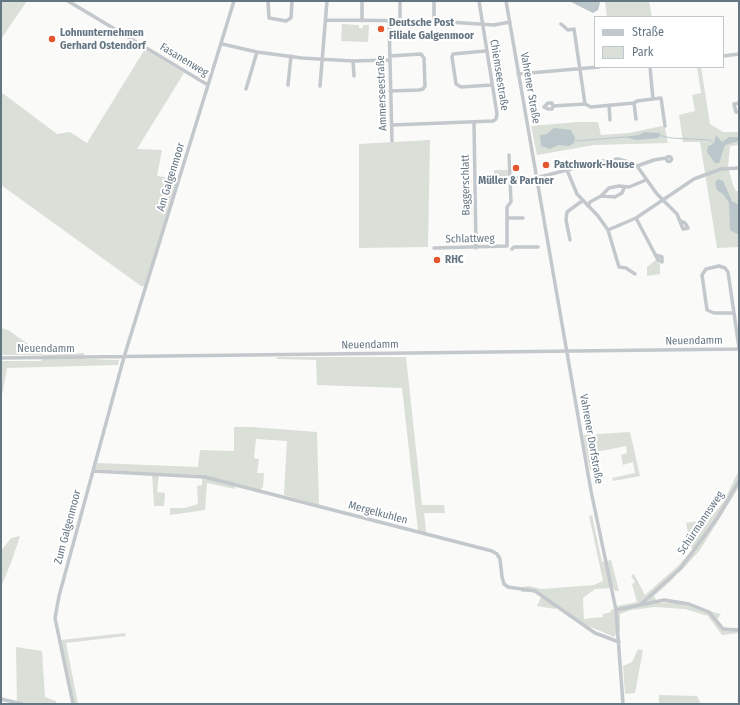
<!DOCTYPE html>
<html>
<head>
<meta charset="utf-8">
<style>
	body { margin:0 }
	#map { position:relative; width:740px; height:705px; overflow:hidden; background:#fafaf8; font-family:"Fira Sans Condensed",sans-serif }
	canvas { display:block }
	.frame { position:absolute; inset:0; border:2px solid #657683; pointer-events:none }
	.legend { position:absolute; left:594px; top:16px; width:130px; height:52px; box-sizing:border-box; background:#fff; border:1px solid #c1c8cd; margin:0; padding:5px 7px; list-style:none; font-size:12px; color:#657683 }
	.legend li { display:flex; align-items:center; gap:8px; height:20px }
	.legend b { width:20px; border:1px solid #c1c8cd }
</style>
</head>
<body>
<div id="map">
<canvas width="740" height="705"></canvas>
<div class="frame"></div>
<ul class="legend">
<li><b style="height:5px;background:#c3c8cc"></b>Straße</li>
<li><b style="height:11px;background:#dadfd7"></b>Park</li>
</ul>
</div>
<script>
const c = document.querySelector('canvas').getContext('2d');
c.lineJoin = 'round';
function fillPath(path, color) { c.fillStyle = color; c.fill(path, 'evenodd'); }
const toPath = rows => new Path2D(rows.map(r => 'M' + r).join(''));
function strokePath(path, color, width, dash) { c.strokeStyle = color; c.lineWidth = width; c.lineCap = dash ? 'butt' : 'round'; c.setLineDash(dash || []); c.stroke(path); }
function label(font, color, halo, rows, align = 'center') {
  c.font = font + ' "Fira Sans Condensed",sans-serif'; c.lineWidth = 4; c.setLineDash([]); c.textBaseline = 'middle'; c.strokeStyle = halo; c.fillStyle = color; for (const [text, x, y, turn = 0] of rows) {
    c.save(); c.translate(x, y); c.rotate((+turn || 0) * Math.PI / 180); c.textAlign = isNaN(turn) ? turn : align; if (halo) c.strokeText(text, 0, 0); c.fillText(text, 0, 0); c.restore();
  }
}
fillPath(toPath([
	[1,1,27,1,1,39],
	[605,1,649,1,652,17,607,17],
	[342,24,359,25,359,28,363,28,363,25,369,25,368,42,341,41],
	[145,49,184,73,137,149,162,150,157,176,178,179,146,286,141,286,1,185,1,92,57,134,70,132,87,143],
	[697,67,701,67,710,124,723,132,739,132,739,145,730,146,728,167,733,185,736,191,739,191,739,247,717,248,700,142,683,142,679,115,695,111,692,95,701,93],
	[578,122,598,122,601,135,629,133,662,126,665,128,668,143,594,145,537,155,531,126],
	[430,140,428,247,359,248,359,144],
	[494,170,508,170,508,179,494,180],
	[656,260,660,264,660,274,647,276,647,267],
	[1,328,8,330,44,355,84,353,84,359,119,360,118,365,7,368,1,401,1,361,41,361,43,355,1,355],
	[277,357,406,357,422,505,444,505,445,513,424,513,426,532,418,531,402,388,317,385,316,360,277,359],
	[234,427,252,427,317,432,319,505,284,495,287,441,256,439,254,458,259,459,257,473,264,473,263,487,260,490,235,483,235,489,207,483,205,510,170,515,170,508,185,508,198,504,197,486,202,485,202,475,159,474,157,492,165,493,164,506,154,506,152,473,95,469,97,463,198,467,200,450,234,451],
	[630,432,640,476,613,481,612,478,635,473,633,462,623,465,621,455,627,453,626,446,596,452,600,467,590,470,583,435],
	[739,470,739,487,700,550,682,570,680,568,672,576,674,578,654,596,658,603,674,602,721,614,717,619,724,627,732,629,739,629,739,633,722,635,708,616,685,609,655,607,631,610,620,614,620,630,614,637,584,624,558,605,555,609,537,606,541,597,537,592,521,592,522,587,529,586,542,589,594,585,603,581,589,516,592,515,602,562,611,560,619,591,615,591,613,588,595,589,583,598,584,619,603,617,603,614,611,612,611,609,615,610,617,606,637,602,632,584,635,582,631,576,634,574,645,595,679,565,692,550,686,523,710,519,724,501],
	[20,536,12,560,1,587,1,551,11,538],
	[125,633,126,636,66,643,78,704,74,704,61,640],
	[16,647,42,651,45,697,56,701,56,704,17,704],
	[638,649,643,650,635,693,625,694,623,666,632,662],
	[659,695,697,696,701,704,659,704]
]), '#dadfd7');
fillPath(toPath([
	[569,1,599,1,600,3,598,10,593,13],
	[554,128,571,130,575,138,574,143,569,146,558,145,550,149,541,146,540,135,547,134],
	[644,132,660,133,659,138,637,140,624,137,639,135],
	[716,135,722,142,729,137,739,137,739,141,725,145,719,163,715,163,707,152,708,146,714,144],
	[718,179,723,181,732,201,739,205,739,235,730,230,729,203,724,195,717,190,715,183]
]), '#bbc7cb');
strokePath(toPath([
	[658,135,671,138,710,140,714,144],
	[575,141,625,137]
]), '#bbc7cb', 1);
strokePath(toPath([
	[68,1,208,85],
	[268,1,269,18,286,21,291,18,292,1],
	[400,1,400,20],
	[506,1,591,491,616,610,623,704],
	[327,20,434,21,494,25,510,22],
	[362,21,362,1],
	[389,21,392,141],
	[434,21,434,1],
	[561,24,568,30,574,29,585,104],
	[222,44,257,52,302,58,353,61,389,60],
	[485,51,453,54,452,57,456,84,461,87,491,85],
	[390,56,421,54,424,58,425,86,423,89,419,90,390,91],
	[723,56,739,54],
	[353,61,354,76],
	[650,67,653,99],
	[518,74,599,67],
	[288,85,291,56],
	[320,86,327,1],
	[246,89,257,52],
	[634,103,636,119],
	[739,103,734,104,736,112,739,112],
	[609,105,610,120],
	[553,106,552,109,548,109,544,107,548,103,552,103,553,106,585,104,591,107,634,103,637,101,661,98,665,126],
	[474,122,476,248],
	[392,125,493,121,496,119,497,114,479,1],
	[509,155,510,178],
	'666.5 159a2.5 2.5 0 1 1 5 0a2.5 2.5 0 1 1-5 0Z',
	[637,166,654,160,666,158],
	[567,170,597,162,618,159,632,163,637,166,657,194,677,214,683,229,688,228,685,223,681,221],
	[601,196,615,197,622,193,624,188],
	[588,206,590,202,601,196,609,188,619,186,629,187,646,180],
	[507,218,523,218],
	[636,218,658,260,662,262,662,257,656,255],
	[608,230,619,267,626,268,635,274],
	[570,240,566,220,567,212,582,201],
	[434,248,507,246,507,207,511,202,510,178,536,178,567,170,577,194,598,216,608,230,636,218,694,179,721,169,739,168],
	[512,249,514,247,538,247],
	[734,313,714,313,707,310,702,275,706,269,719,266,725,268,728,272,734,313,739,348,739,349],
	[1,358,739,349],
	[93,471,205,477,492,551,497,554,500,559,502,577,504,584,508,587,535,591,595,633,619,642],
	[640,605,664,600,689,604,709,612,723,629,739,630],
	[616,610,640,605,680,569,718,517,739,481],
	[1,699,22,704],
	[73,704,55,618,59,596,124,357,234,1]
]), '#c3c8cc', 3.5);
for (const [x, y, r, color] of [
	[381,29,4,"#e4572e"],
	[52,39,4,"#e4572e"],
	[546,165,4,"#e4572e"],
	[516,168,4,"#e4572e"],
	[437,260,4,"#e4572e"]
]) { const dot = new Path2D(); dot.arc(x, y, r, 0, 2 * Math.PI); c.fillStyle = color; c.fill(dot); strokePath(dot, '#fff', 1.5); }
label('bold 11px', '#657683', '#fff', [
	["Deutsche Post",389,23],
	["Filiale Galgenmoor",389,36],
	["Lohnunternehmen",60,33],
	["Gerhard Ostendorf",60,46],
	["Patchwork-House",554,165],
	["Müller & Partner",516,181,"center"],
	["RHC",445,260]
], 'left');
label('11px', '#657683', '#fff', [
	["Fasanenweg",184,60,31],
	["Chiemseestraße",499,75,81],
	["Vahrener Straße",530,88,80],
	["Ammerseestraße",382,93,-92],
	["Am Galgenmoor",171,177,-73],
	["Baggerschlatt",466,185,-91],
	["Schlattweg",470,239,-1],
	["Neuendamm",694,341,-1],
	["Neuendamm",370,345,-1],
	["Neuendamm",46,349],
	["Vahrener Dorfstraße",591,439,80],
	["Mergelkuhlen",378,513,15],
	["Schürmannsweg",701,523,-56],
	["Zum Galgenmoor",68,527,-75]
]);
</script>
</body>
</html>
